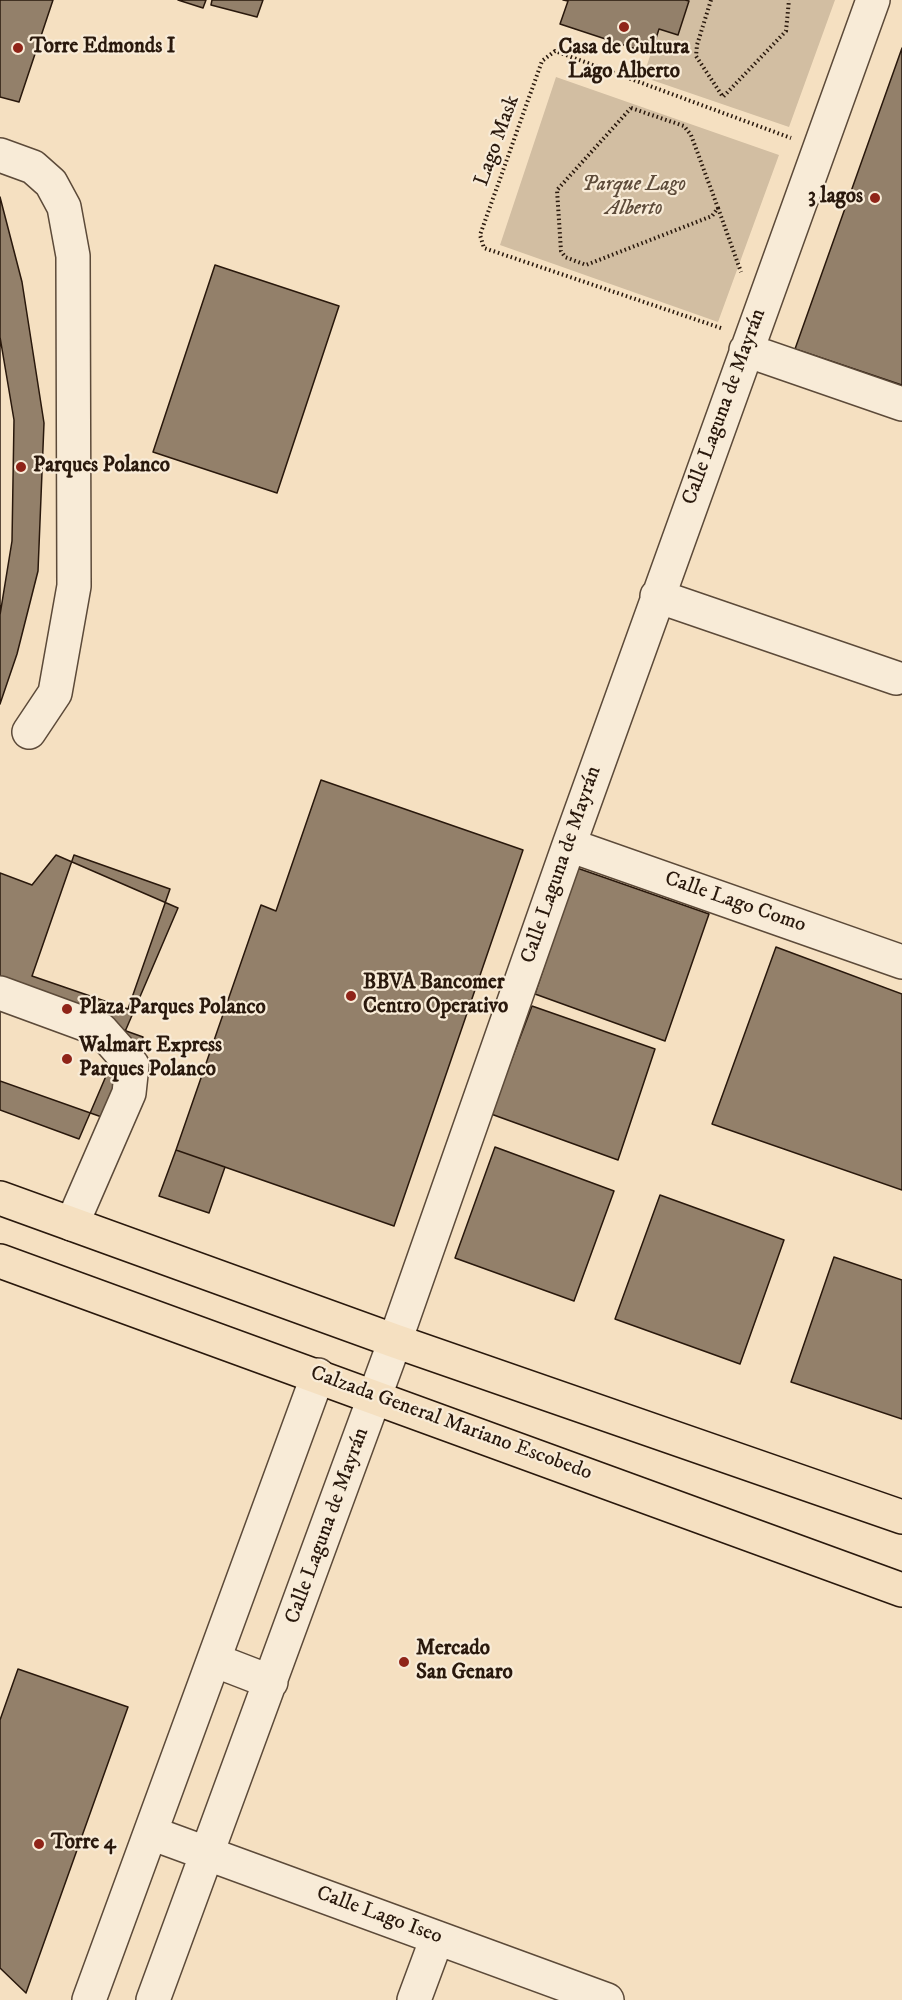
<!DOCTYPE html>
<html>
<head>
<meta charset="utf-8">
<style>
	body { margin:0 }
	canvas { display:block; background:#f5e0c1 }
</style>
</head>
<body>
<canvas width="902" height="2000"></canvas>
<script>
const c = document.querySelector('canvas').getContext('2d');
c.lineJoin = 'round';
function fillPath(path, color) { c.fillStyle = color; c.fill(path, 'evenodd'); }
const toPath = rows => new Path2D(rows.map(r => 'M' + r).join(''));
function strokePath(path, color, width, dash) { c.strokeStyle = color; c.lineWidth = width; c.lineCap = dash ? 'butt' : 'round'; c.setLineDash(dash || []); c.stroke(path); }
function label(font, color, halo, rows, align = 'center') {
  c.font = font + ' "IM FELL DW Pica",serif'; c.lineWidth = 4.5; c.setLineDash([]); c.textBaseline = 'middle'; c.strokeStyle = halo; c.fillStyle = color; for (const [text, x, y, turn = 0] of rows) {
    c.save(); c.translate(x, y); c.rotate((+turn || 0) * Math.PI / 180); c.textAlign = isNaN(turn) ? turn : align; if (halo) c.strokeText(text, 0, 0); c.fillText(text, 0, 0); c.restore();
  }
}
fillPath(toPath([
	[685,0,835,0,789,127,643,77,659,29,678,35,689,2],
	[556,77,779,155,718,322,500,245]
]), '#d2bea2');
const building = toPath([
	[0,0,53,0,19,102,0,97,0,0],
	[178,0,206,0,203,8,178,0],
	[212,0,263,0,257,17,211,5,212,0],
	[563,0,685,0,689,1,678,35,659,29,651,54,560,24,568,1,563,0],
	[902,48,902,385,795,349,902,48],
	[0,197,22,282,44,423,38,571,17,654,0,704,0,197],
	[215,265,339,306,277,493,153,452,215,265],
	[0,337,14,420,12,541,0,615,0,337],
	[321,780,523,850,394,1226,176,1150,261,905,276,911,321,780],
	[56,855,178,908,79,1139,0,1110,0,873,32,885,56,855],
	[74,855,170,889,128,1009,32,976,74,855],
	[577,868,709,914,665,1041,535,994,577,868],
	[776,947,902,994,902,1190,712,1124,776,947],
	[0,986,143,1037,113,1121,0,1081,0,986],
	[532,1006,655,1049,618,1160,491,1114,532,1006],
	[495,1147,614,1191,574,1301,455,1258,495,1147],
	[176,1150,225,1167,209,1213,159,1196,176,1150],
	[660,1195,784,1240,740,1364,615,1319,660,1195],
	[834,1257,902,1280,902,1419,791,1382,834,1257],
	[18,1669,128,1707,26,1993,0,1968,0,1720,18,1669]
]);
fillPath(building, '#93806a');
strokePath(building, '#29180c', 1.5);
const minor = toPath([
	[0,155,33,167,51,183,64,207,73,256,74,586,55,693,29,732],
	[746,350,902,404],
	[657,596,896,678],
	[569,845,902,962],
	[0,993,101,1030,132,1065,129,1093,72,1224],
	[214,1660,271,1682],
	[151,1833,607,2000],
	[89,2000,318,1375],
	[153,2000,395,1341,569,845,873,0],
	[414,2000,437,1938]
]);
const major = toPath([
	[0,1198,395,1341,902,1517],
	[0,1261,902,1590]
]);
strokePath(minor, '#5c4a39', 36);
strokePath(major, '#29180c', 36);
strokePath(toPath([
	[711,0,697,45,696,56,723,97,786,31,789,0],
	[631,108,684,126,691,135,718,208,712,216,586,265,565,257,561,251,557,190,631,108],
	[718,208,741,272],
	[721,328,484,248,480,235,542,61,555,51,791,138]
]), '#29180c', 4, [1.5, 3]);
strokePath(minor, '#f8ebd7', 33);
strokePath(major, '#f5e0c1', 33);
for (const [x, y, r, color] of [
	[624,27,6,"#8f2418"],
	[18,48,6,"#8f2418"],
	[875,198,6,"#8f2418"],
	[21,467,6,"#8f2418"],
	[351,996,6,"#8f2418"],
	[67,1009,6,"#8f2418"],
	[67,1059,6,"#8f2418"],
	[404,1662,6,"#8f2418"],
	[39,1844,6,"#8f2418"]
]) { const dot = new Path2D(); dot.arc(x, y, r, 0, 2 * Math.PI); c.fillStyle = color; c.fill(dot); strokePath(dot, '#f8ebd7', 2); }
label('bold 21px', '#29180c', '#f8ebd7', [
	["Torre Edmonds I",30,48],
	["Casa de Cultura",624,49,"center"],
	["Lago Alberto",624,73,"center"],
	["3 lagos",863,198,"right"],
	["Parques Polanco",33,467],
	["BBVA Bancomer",363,984],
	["Centro Operativo",363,1008],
	["Plaza Parques Polanco",79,1009],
	["Walmart Express",79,1047],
	["Parques Polanco",79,1071],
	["Mercado",416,1650],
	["San Genaro",416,1674],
	["Torre 4",51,1844]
], 'left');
label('21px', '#29180c', '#f8ebd7', [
	["Lago Mask",498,141,-70],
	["Calle Laguna de Mayrán",725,407,-70],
	["Calle Laguna de Mayrán",562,865,-71],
	["Calle Lago Como",735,903,19],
	["Calzada General Mariano Escobedo",451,1424,20],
	["Calle Laguna de Mayrán",328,1526,-70],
	["Calle Lago Iseo",379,1916,20]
]);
label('italic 21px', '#5c4a39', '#f8ebd7', [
	["Parque Lago",634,186],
	["Alberto",634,210]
]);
</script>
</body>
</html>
